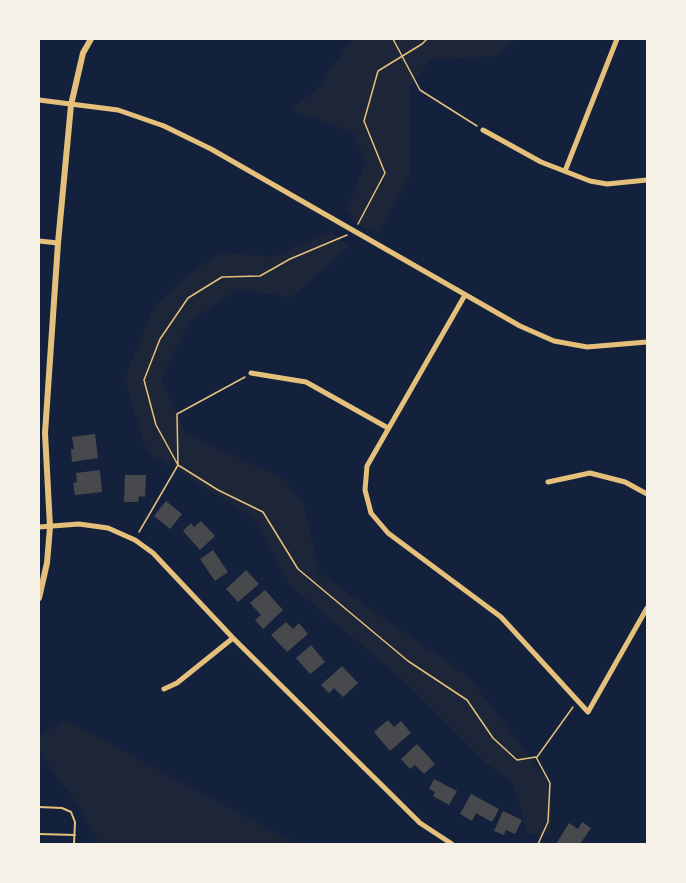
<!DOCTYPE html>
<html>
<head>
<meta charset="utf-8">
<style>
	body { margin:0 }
	#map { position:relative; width:686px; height:883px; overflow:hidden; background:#14213d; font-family:Quicksand,sans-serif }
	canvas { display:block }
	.frame { position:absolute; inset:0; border:40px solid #f6f1e7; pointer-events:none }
</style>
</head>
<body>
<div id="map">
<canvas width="686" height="883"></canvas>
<div class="frame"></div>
</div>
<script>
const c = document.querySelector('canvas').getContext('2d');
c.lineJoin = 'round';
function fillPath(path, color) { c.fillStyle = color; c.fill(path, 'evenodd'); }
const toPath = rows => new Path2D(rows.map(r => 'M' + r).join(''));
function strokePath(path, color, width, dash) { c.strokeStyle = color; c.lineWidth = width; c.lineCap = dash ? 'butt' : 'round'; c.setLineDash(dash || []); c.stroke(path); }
fillPath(toPath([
	[352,39,517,39,495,56,430,60,410,86,411,173,379,233,358,225,347,209,366,160,352,132,291,110,318,88],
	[331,231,349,246,292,297,237,290,189,322,161,378,185,433,284,479,304,505,319,573,470,678,550,783,551,835,527,834,513,782,486,763,404,681,290,585,254,518,147,452,124,379,154,306,186,277,221,253,274,257],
	[66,720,297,844,100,844,77,803,54,774,39,748,39,736]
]), '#1d2539');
fillPath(toPath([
	[95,434,98,458,72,462,71,449,74,449,72,437],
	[100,470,102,492,75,495,73,483,77,482,76,473],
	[125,475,146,475,145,497,139,496,138,502,124,502],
	[166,501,182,514,170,529,154,516],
	[201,521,215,536,200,550,183,531,191,523,194,527],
	[213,550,228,572,215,581,200,559],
	[246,570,259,584,238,602,226,589],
	[265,590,283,610,263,629,255,620,261,615,250,603],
	[286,622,293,629,299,623,308,634,287,652,271,635],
	[311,645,325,662,310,674,296,658],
	[342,666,358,683,343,697,334,688,329,693,321,685],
	[388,720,394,727,401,721,411,733,390,751,374,732],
	[417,744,435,764,424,774,415,765,410,769,401,759],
	[434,779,457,791,449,805,433,796,435,792,429,789],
	[471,794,499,809,492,822,476,813,472,821,460,814],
	[503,811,522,820,515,834,506,830,504,835,494,831],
	[582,822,591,828,580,844,556,844,569,823,578,829]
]), '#48494c');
strokePath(toPath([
	[393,39,420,90,477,126],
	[358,224,385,173,364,121,378,71,422,44,427,39],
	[347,235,290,259,260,276,222,277,188,298,160,339,144,380,156,425,178,465,218,490,263,512,298,569,408,661,467,700,493,738,517,760,536,757,550,783,548,822,538,844],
	[139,532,178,465,177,414,245,377],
	[537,757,573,707]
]), '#e5c07b', 1.5);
strokePath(toPath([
	[39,807,62,808,71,812,75,822,74,844],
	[39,834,75,835]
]), '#e5c07b', 2);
strokePath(toPath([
	[39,100,118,110,164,126,211,149,520,326,554,341,587,347,647,342],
	[483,130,541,162,590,181,607,184,647,180],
	[565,171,617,39],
	[39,241,58,243],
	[465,295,367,466,365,490,371,513,388,533,501,617,588,712,647,608],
	[251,373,306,382,388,428],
	[548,482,590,473,625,482,647,494],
	[39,527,79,524,108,528,135,540,153,553,233,638,420,823,452,844],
	[164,689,177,683,233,638]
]), '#e5c07b', 5);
strokePath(toPath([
	[39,598,47,563,50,527,45,433,58,243,71,105,83,53,91,39]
]), '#e5c07b', 6);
</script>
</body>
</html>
